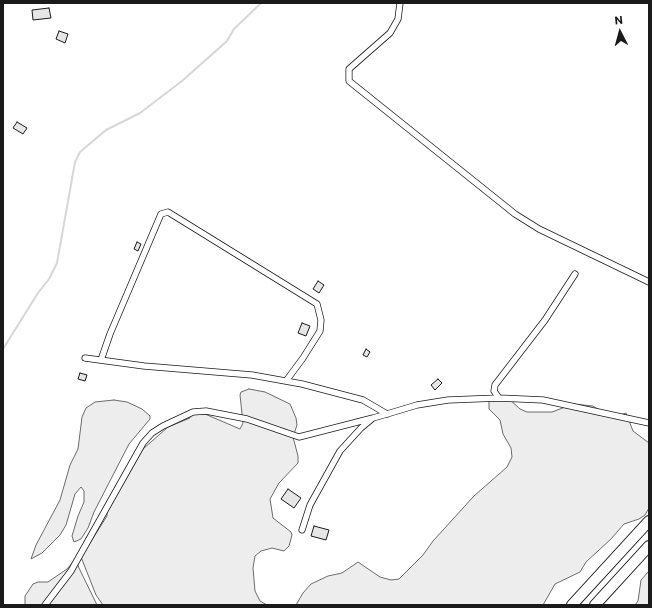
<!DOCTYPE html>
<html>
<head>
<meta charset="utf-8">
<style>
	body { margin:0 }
	#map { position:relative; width:652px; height:608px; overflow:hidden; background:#fff; font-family:Commissioner,sans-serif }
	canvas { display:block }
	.frame { position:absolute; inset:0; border:4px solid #1a1a1a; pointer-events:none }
	.north { position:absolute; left:600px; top:12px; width:40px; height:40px; -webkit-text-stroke:3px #fff; paint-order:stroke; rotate:354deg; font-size:11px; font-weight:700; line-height:16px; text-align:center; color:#1a1a1a }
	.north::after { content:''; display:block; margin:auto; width:14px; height:18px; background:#1a1a1a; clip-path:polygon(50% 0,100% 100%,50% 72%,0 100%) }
</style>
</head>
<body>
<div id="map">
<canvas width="652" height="608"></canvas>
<div class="frame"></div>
<div class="north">N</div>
</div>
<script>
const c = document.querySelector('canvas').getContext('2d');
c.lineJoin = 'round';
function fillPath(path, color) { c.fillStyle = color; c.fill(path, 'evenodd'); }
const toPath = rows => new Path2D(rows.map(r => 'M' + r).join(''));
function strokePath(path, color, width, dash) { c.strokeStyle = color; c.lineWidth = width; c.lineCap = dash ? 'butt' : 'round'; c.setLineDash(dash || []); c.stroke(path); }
const green = toPath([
	[249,389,265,392,290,404,296,418,297,425,293,437,298,456,298,463,279,483,270,499,273,518,291,532,292,535,289,546,284,551,272,548,261,551,255,556,253,568,255,591,260,601,267,605,103,605,96,595,81,557,107,516,107,512,143,449,168,427,190,418,191,412,205,414,240,429,243,423,240,395,241,392,249,389],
	[492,399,509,399,520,409,527,412,552,412,573,404,593,406,604,413,620,415,626,413,633,431,649,443,649,508,645,515,639,519,624,524,611,539,586,562,580,572,555,584,543,605,296,605,303,593,311,584,328,576,342,573,358,562,380,577,391,580,399,579,423,555,433,541,474,496,507,467,512,457,511,448,503,434,500,420,489,409,489,402,492,399],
	[114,400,127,402,142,409,150,416,150,419,129,444,94,512,88,528,81,539,74,542,72,536,78,516,84,502,84,491,81,487,75,494,66,525,60,535,42,553,31,559,36,545,60,500,70,465,78,449,82,417,86,408,95,402,114,400],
	[73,562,77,563,79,568,97,605,25,605,25,596,33,584,38,582,48,582,67,569,73,562],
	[649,571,649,605,635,605,638,601,641,580,649,571]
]);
fillPath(green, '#ededed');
strokePath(green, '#6a6a6a', 1);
strokePath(toPath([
	[3,349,38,293,49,279,57,263,75,162,80,152,106,130,140,113,182,81,227,41,234,29,261,3]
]), '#d7d7d7', 2);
const building = toPath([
	[49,8,51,18,33,20,32,10,49,8],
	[59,31,68,34,65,43,56,39,59,31],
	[17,122,27,128,23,134,13,128,17,122],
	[137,242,141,244,138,251,134,249,137,242],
	[318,281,324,285,319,293,313,289,318,281],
	[302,323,310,326,306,336,298,333,302,323],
	[366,349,370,352,367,357,363,355,366,349],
	[80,373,87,375,85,381,78,379,80,373],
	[438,379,442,383,435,390,431,385,438,379],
	[288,489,301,498,294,508,281,499,288,489],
	[314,526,329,530,326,540,311,536,314,526]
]);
fillPath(building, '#e6e6e6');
strokePath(building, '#1a1a1a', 1);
const minor = toPath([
	[400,3,398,19,390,33,349,69,349,81,515,214,539,229,649,282],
	[85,358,144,366,252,375,302,384,363,400,387,414],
	[101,360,110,334,161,214,168,212,317,304,321,320,320,331,303,358,286,381],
	[499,398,494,391,495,385,545,320,575,274],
	[302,530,310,505,340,451,361,428,373,418,387,414,417,405,448,400,499,398,543,400,649,423],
	[45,605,71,571,143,443,152,433,163,426,193,412,206,411,247,419,299,437,373,418]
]);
const motorway = toPath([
	[572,605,649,521],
	[595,605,649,546]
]);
strokePath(minor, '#1a1a1a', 7);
strokePath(motorway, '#1a1a1a', 12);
strokePath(minor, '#fff', 5.5);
strokePath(motorway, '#fff', 10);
</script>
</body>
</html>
